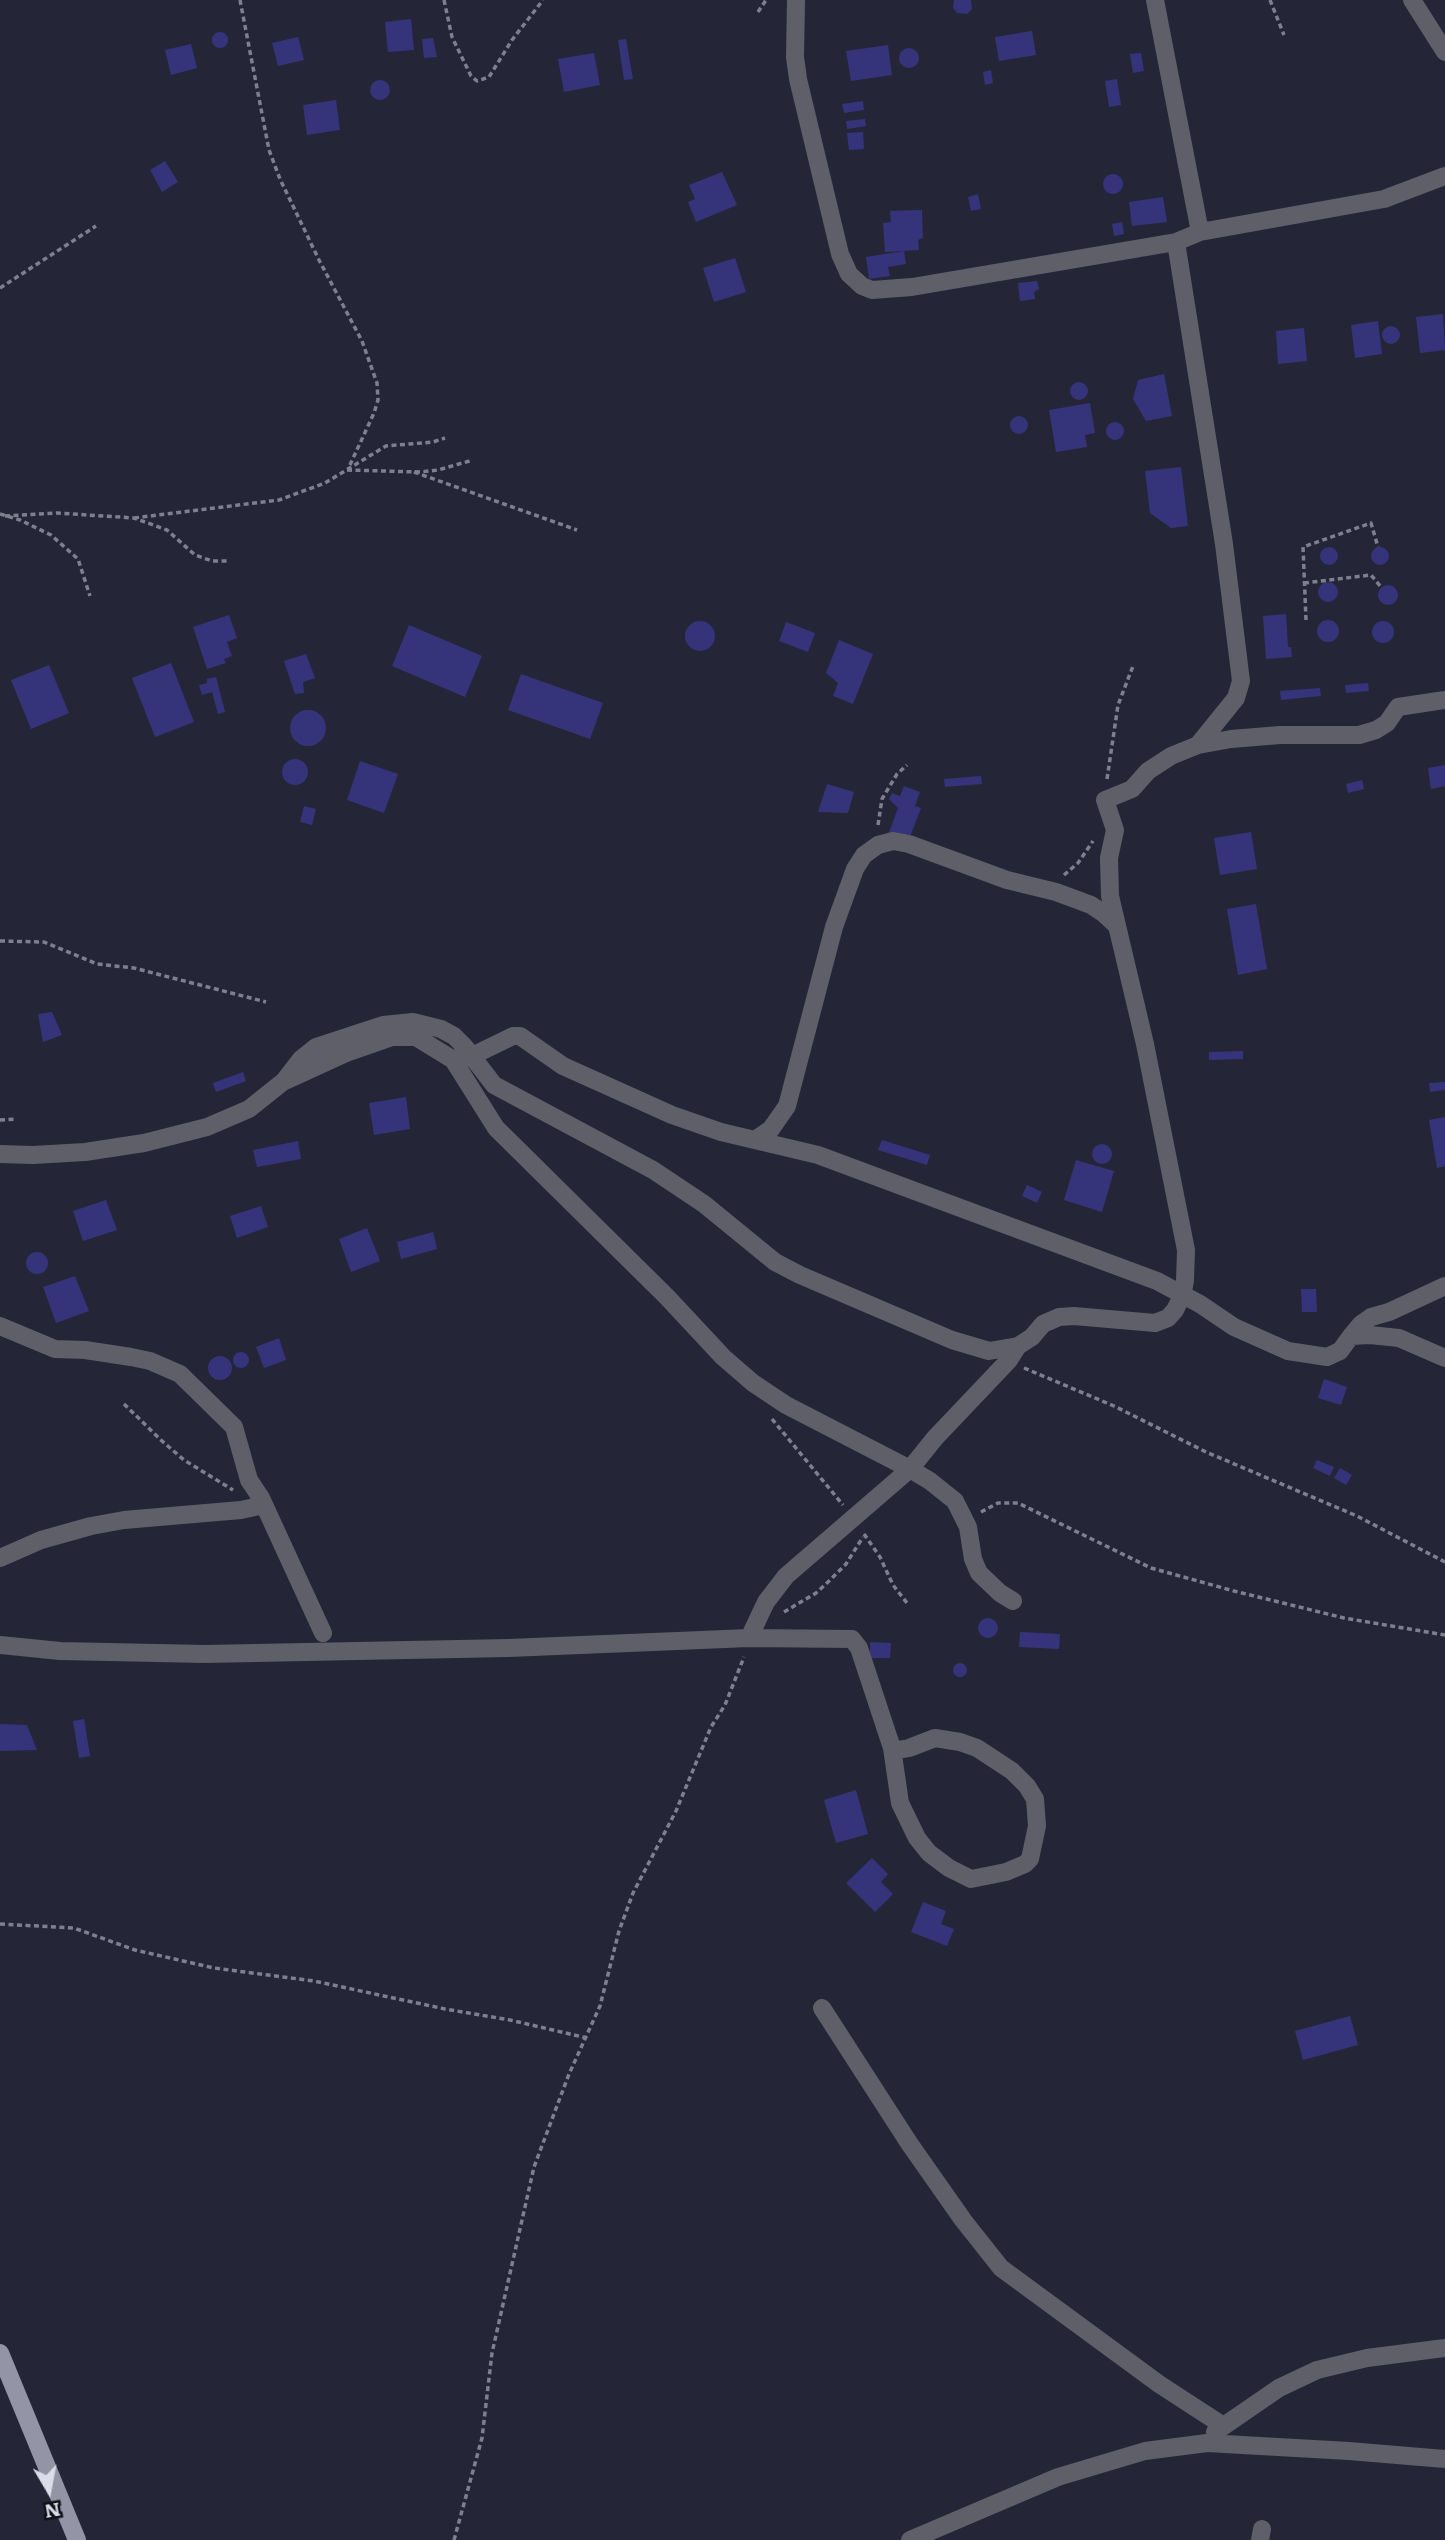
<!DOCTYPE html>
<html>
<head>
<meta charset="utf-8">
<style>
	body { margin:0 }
	#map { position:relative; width:1445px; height:2540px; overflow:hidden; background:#242637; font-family:Literata,serif }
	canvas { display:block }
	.north { position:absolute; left:14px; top:2456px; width:70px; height:70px; -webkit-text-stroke:5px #0f1018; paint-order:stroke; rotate:170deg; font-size:19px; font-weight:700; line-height:28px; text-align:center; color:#dbdde8 }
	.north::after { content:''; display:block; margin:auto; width:24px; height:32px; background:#dbdde8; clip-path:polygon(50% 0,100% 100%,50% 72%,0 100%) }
</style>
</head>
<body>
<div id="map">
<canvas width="1445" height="2540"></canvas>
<div class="north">N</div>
</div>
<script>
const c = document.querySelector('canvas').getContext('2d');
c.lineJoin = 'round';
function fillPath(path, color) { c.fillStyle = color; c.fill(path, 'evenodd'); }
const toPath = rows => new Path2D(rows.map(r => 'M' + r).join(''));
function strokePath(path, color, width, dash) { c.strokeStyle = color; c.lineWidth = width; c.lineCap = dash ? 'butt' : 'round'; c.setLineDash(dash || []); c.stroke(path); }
fillPath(toPath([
	[954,0,971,0,972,9,967,14,957,13,953,8],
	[411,19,414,50,388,52,385,22],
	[1032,31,1036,55,999,61,995,37],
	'212 40a8 8 0 1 1 16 0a8 8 0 1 1-16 0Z',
	[298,37,304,60,278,66,272,43],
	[433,38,437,57,424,58,422,39],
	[626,39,633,79,624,80,618,40],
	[191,44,197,68,171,75,165,50],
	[888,45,892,75,851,81,846,51],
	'899 58a10 10 0 1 1 20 0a10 10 0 1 1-20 0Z',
	[594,53,600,85,564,92,558,59],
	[1141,53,1144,71,1133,73,1130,54],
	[991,70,993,83,985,85,983,72],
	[1117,79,1121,105,1109,107,1105,81],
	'370 90a10 10 0 1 1 20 0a10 10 0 1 1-20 0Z',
	[336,100,340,130,307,135,303,105],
	[863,101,864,110,844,113,842,104],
	[865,119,866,126,847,129,846,121],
	[863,132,864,149,849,150,847,133],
	[165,161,178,182,162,192,150,170],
	[722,172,737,205,696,222,688,202,695,199,689,185],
	'1103 184a10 10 0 1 1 20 0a10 10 0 1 1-20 0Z',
	[978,194,981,209,971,211,968,197],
	[1163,197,1167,222,1132,226,1129,202],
	[922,210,923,238,918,240,919,250,885,252,883,223,891,222,890,211],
	[1122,222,1124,234,1114,236,1112,224],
	[904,251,906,264,888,267,890,276,869,279,866,257],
	[735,258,746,292,714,302,703,268],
	[1037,281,1039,289,1034,292,1035,299,1020,301,1018,283],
	[1443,314,1445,350,1420,353,1416,317],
	[1378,321,1382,354,1355,358,1351,325],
	'1382 335a9 9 0 1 1 18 0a9 9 0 1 1-18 0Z',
	[1304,328,1307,361,1278,364,1276,331],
	[1164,374,1172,416,1146,421,1133,399,1138,380],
	'1070 391a9 9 0 1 1 18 0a9 9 0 1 1-18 0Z',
	[1090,403,1095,433,1085,435,1087,447,1056,452,1049,410],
	'1010 425a9 9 0 1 1 18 0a9 9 0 1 1-18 0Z',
	'1106 431a9 9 0 1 1 18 0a9 9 0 1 1-18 0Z',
	[1181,467,1188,526,1171,528,1150,513,1145,471],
	'1320 556a9 9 0 1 1 18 0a9 9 0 1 1-18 0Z',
	'1371 556a9 9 0 1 1 18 0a9 9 0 1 1-18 0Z',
	'1318 592a10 10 0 1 1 20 0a10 10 0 1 1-20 0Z',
	'1378 595a10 10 0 1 1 20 0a10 10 0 1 1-20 0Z',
	[1286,614,1288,647,1291,647,1292,657,1266,659,1263,616],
	[229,615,237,638,227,642,232,656,224,659,226,663,207,669,193,627],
	'1317 631a11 11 0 1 1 22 0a11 11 0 1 1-22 0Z',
	'685 636a15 15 0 1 1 30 0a15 15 0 1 1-30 0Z',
	'1372 632a11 11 0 1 1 22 0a11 11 0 1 1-22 0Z',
	[786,622,815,633,808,652,779,641],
	[409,625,482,656,465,697,392,666],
	[839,640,873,654,853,704,833,696,838,683,826,673],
	[306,654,315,678,303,682,304,693,295,694,284,661],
	[171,663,194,722,155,737,132,678],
	[49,665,69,713,31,729,11,680],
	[521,674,603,703,590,739,508,710],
	[216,677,225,712,218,714,212,692,202,695,199,685,207,683,207,679],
	[1368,683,1369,691,1346,693,1345,685],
	[1320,688,1321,696,1281,700,1280,691],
	'290 728a18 18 0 1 1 36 0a18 18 0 1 1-36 0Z',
	'282 772a13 13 0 1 1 26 0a13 13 0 1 1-26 0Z',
	[360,761,398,774,384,813,347,800],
	[1445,765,1445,786,1431,789,1428,768],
	[981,776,982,784,945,787,944,779],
	[1362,780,1364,789,1348,793,1346,784],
	[827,784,854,792,848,813,818,812],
	[904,786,920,792,915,806,921,808,908,842,888,835,898,808,889,799,892,793,900,796],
	[304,806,316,809,312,825,300,822],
	[1251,832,1257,869,1220,875,1214,838],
	[1256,904,1267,969,1238,975,1227,909],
	[52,1012,62,1035,43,1042,38,1014],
	[1243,1051,1243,1059,1209,1060,1209,1052],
	[243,1072,246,1081,216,1092,213,1083],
	[1445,1082,1445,1090,1430,1092,1429,1083],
	[406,1097,410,1129,374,1135,369,1103],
	[1445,1117,1445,1166,1437,1168,1429,1120],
	[882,1140,930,1155,927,1165,878,1150],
	[298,1141,301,1159,257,1167,253,1150],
	'1092 1154a10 10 0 1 1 20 0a10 10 0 1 1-20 0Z',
	[1076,1160,1114,1171,1102,1212,1064,1200],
	[1027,1185,1042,1192,1037,1203,1022,1196],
	[106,1200,117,1230,83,1241,73,1211],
	[261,1206,268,1227,237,1238,230,1216],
	[367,1228,380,1261,351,1272,339,1239],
	[433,1232,437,1249,401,1259,397,1242],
	'26 1263a11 11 0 1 1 22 0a11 11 0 1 1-22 0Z',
	[75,1276,89,1311,56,1323,43,1287],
	[1301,1289,1316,1289,1317,1312,1302,1312],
	[279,1338,286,1360,264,1368,256,1347],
	'233 1360a8 8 0 1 1 16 0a8 8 0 1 1-16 0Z',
	'208 1368a12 12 0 1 1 24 0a12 12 0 1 1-24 0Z',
	[1324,1379,1347,1387,1341,1405,1318,1398],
	[1317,1460,1334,1467,1330,1476,1313,1468],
	[1340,1468,1352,1475,1346,1485,1334,1478],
	'978 1628a10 10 0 1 1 20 0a10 10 0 1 1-20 0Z',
	[1020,1632,1060,1634,1059,1649,1019,1647],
	[870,1642,891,1643,890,1658,870,1658],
	'953 1670a7 7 0 1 1 14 0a7 7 0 1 1-14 0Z',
	[84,1719,90,1756,79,1758,73,1721],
	[0,1724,27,1725,37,1750,0,1751],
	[856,1790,868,1834,836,1843,824,1800],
	[872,1858,888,1874,881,1882,893,1894,875,1912,846,1883],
	[923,1902,946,1911,941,1924,954,1929,947,1946,911,1932],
	[1350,2016,1358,2045,1303,2060,1295,2031]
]), '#35347b');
strokePath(toPath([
	[240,0,269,150,280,179,319,260,362,341,377,383,378,400,374,413,349,467],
	[444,0,452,37,471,76,477,81,489,77,512,40,543,0],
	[1270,0,1284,35],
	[758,12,766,0],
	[0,288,96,226],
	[347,470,420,472,438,470,473,460],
	[414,472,577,530],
	[0,514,20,520,51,535,78,559,90,596],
	[5,516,57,513,134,518,167,530,195,555,212,561,227,561],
	[134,518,279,500,325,483,386,446,433,442,445,438],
	[1304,583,1371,575,1381,587],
	[1306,620,1303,547,1371,523,1378,547],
	[1107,779,1118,705,1133,666],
	[878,825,882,799,897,774,907,765],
	[1064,875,1078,863,1093,841],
	[0,941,44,942,97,964,134,968,266,1002],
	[0,1120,16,1119],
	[1024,1368,1114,1406,1206,1452,1357,1516,1445,1562],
	[124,1404,162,1441,184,1460,233,1490],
	[772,1419,843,1505],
	[981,1512,998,1503,1018,1503,1151,1568,1234,1591,1344,1618,1445,1635],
	[864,1534,880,1557,893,1585,907,1603],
	[784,1612,816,1593,828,1582,846,1564,863,1537],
	[0,1924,74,1928,135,1950,214,1968,314,1981,445,2009,510,2020,587,2038],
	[454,2540,482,2438,492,2353,534,2167,569,2074,600,2006,619,1931,633,1893,676,1811,711,1727,725,1705,744,1657]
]), '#7e808e', 3.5, [5, 3.5]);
strokePath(toPath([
	[796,0,795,57,798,79,840,254,849,274,862,286,872,290,912,287,1176,242,1200,232,1384,199,1445,176],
	[1155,0,1200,232],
	[1412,0,1445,52],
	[1176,242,1224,544,1241,681,1236,698,1198,745],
	[472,1056,513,1036,520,1036,563,1066,672,1115,721,1132,818,1155,1157,1281,1200,1304,1234,1327,1288,1351,1327,1357,1340,1351,1351,1336,1370,1335,1399,1338,1445,1358],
	[452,1058,496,1128,667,1297,723,1357,753,1383,786,1405,910,1469,786,1576,766,1602,749,1638],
	[287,1080,346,1053,392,1037,416,1037,460,1064],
	[755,1140,771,1129,787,1106,834,927,855,869,864,855,878,845,893,841,909,844,1007,880,1056,892,1091,905,1103,913,1117,926],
	[0,1154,33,1155,85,1152,144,1143,207,1127,249,1109,284,1081,301,1059,316,1047,383,1025,413,1022,441,1029,454,1036,464,1046,494,1085,653,1170,704,1204,775,1262,800,1275,952,1340,989,1351,1018,1346,1032,1337,1043,1324,1059,1317,1074,1316,1155,1323,1168,1318,1175,1310,1182,1296,1185,1281,1186,1250,1145,1044,1110,896,1109,858,1115,830,1105,800,1132,789,1148,771,1171,756,1198,745,1231,739,1280,735,1359,735,1376,730,1387,723,1398,707,1445,700],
	[0,1326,55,1349,85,1350,131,1357,150,1361,180,1374,234,1427,249,1480,261,1498,323,1633],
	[1351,1336,1361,1324,1371,1317,1389,1312,1445,1286],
	[0,1558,41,1540,91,1526,124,1520,241,1510,264,1505],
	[1013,1601,1000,1593,979,1573,973,1559,968,1527,955,1501,930,1481,910,1469,935,1438,1009,1360,1018,1346],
	[0,1645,60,1651,205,1654,509,1648,749,1638,852,1639,859,1648,892,1748,900,1803,917,1838,929,1853,949,1868,971,1879,1006,1872,1025,1864,1030,1859,1037,1826,1035,1799,1027,1786,1012,1771,977,1748,960,1742,935,1738,909,1748,898,1750,892,1748],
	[822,2008,909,2143,963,2220,1001,2268,1159,2384,1222,2425],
	[1215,2432,1279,2388,1317,2370,1367,2358,1445,2348],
	[910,2540,1058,2477,1145,2451,1207,2443,1349,2451,1445,2459],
	[1260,2540,1262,2529]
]), '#5e5f68', 18);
strokePath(toPath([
	[0,2353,77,2540]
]), '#9395a7', 18);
</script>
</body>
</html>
